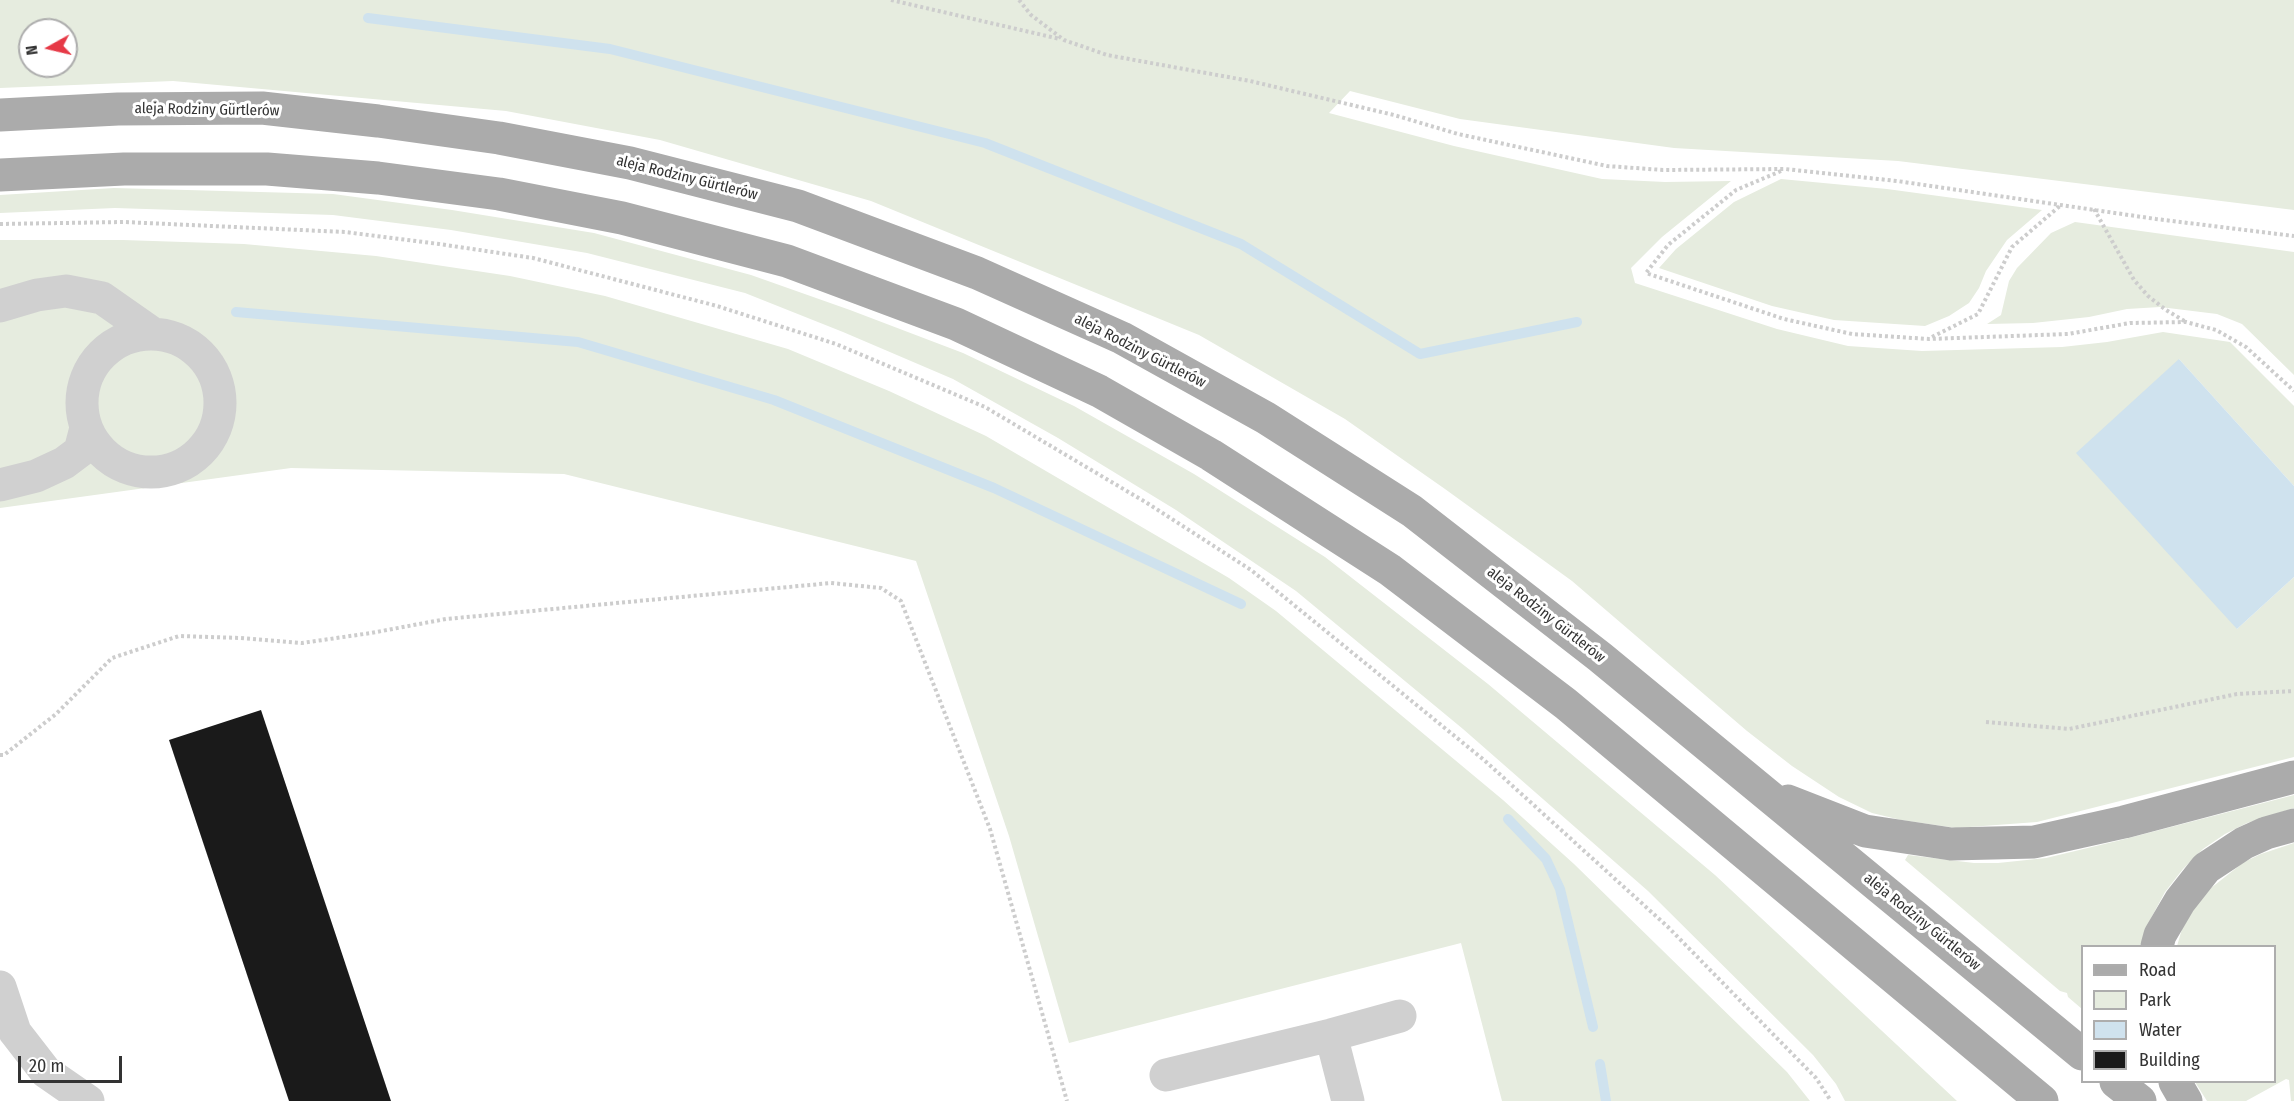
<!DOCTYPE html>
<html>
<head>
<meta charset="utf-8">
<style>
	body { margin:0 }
	#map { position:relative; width:2294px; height:1101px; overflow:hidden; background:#fff; font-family:"Fira Sans Condensed",sans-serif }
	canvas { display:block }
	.legend { position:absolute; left:2081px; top:945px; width:195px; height:138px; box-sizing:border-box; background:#fff; border:2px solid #adadad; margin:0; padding:8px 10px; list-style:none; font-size:18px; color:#333 }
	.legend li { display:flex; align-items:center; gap:12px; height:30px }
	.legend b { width:30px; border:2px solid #adadad }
	.north { position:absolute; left:18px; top:18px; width:60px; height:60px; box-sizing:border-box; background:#fff; border:2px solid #adadad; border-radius:50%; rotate:262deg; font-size:16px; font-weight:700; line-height:24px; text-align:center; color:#333 }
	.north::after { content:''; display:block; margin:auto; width:21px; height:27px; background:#e63946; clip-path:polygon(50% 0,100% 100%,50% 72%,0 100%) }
	.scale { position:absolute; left:18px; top:1056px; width:104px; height:27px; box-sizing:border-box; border:3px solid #333; border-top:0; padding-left:8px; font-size:18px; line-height:21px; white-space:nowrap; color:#333; -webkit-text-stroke:4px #fff; paint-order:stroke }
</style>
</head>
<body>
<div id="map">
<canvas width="2294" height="1101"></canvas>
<ul class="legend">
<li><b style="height:8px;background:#ababab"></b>Road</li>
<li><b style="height:16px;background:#e6ecdf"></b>Park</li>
<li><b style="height:16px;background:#cfe2ee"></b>Water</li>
<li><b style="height:16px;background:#1a1a1a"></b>Building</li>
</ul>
<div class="north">N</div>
<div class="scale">20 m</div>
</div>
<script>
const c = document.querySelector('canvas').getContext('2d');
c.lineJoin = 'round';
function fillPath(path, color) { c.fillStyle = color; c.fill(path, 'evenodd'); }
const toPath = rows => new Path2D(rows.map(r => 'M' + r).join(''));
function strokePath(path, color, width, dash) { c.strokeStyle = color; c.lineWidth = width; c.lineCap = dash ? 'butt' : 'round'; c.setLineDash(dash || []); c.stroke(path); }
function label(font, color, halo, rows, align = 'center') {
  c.font = font + ' "Fira Sans Condensed",sans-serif'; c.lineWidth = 6; c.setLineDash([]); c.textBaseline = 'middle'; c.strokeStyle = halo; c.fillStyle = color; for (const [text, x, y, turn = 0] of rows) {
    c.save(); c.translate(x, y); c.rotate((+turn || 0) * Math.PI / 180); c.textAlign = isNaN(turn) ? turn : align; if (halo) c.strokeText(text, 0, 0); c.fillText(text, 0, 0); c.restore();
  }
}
fillPath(toPath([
	[0,0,2294,0,2294,210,1898,161,1674,148,1460,119,1350,91,1329,113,1454,146,1602,179,1665,182,1731,181,1662,237,1631,268,1635,283,1777,329,1848,346,1922,351,2062,347,2107,342,2163,332,2230,342,2294,406,2294,486,2179,359,2237,629,2294,577,2294,757,2037,822,1956,828,1901,820,1872,813,1839,797,1792,766,1747,731,1572,581,1445,489,1345,419,1199,335,871,201,660,140,506,111,173,81,0,88],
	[30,30,66,30,66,66,30,66],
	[1781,179,1887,189,2042,210,2007,240,1986,271,1979,288,1969,303,1949,316,1925,326,1834,320,1772,306,1659,268,1676,249,1734,202],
	[114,188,333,194,452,210,594,233,751,275,850,310,963,353,1074,406,1194,474,1325,557,1488,684,1715,875,1957,1101,1845,1101,1836,1084,1813,1055,1648,891,1463,729,1296,591,1176,510,1058,438,953,379,843,332,745,293,587,253,451,230,333,215,115,208,0,213,0,195],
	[2075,222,2294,252,2294,375,2242,324,2217,314,2160,307,2127,309,2089,317,2033,323,1987,324,2001,315,2009,281,2017,268,2051,233],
	[0,240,123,240,244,244,376,256,510,276,605,296,788,349,889,391,986,436,1229,578,1276,611,1503,800,1574,864,1787,1072,1810,1101,1502,1101,1461,943,1069,1043,1009,836,916,561,564,474,291,468,0,508],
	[2294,795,2294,808,2247,823,2225,834,2203,849,2183,869,2165,892,2150,920,2140,946,2082,946,2082,1009,2068,997,2067,993,2060,991,1905,860,1908,855,1974,863,1998,863,2046,858,2121,840],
	[2294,843,2294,1101,2291,1101,2289,1080,2286,1079,2246,1101,2207,1101,2195,1082,2274,1082,2274,946,2177,946,2182,929,2194,909,2211,888,2244,862,2261,854]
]), '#e6ecdf');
fillPath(toPath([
	[2179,359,2294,486,2294,577,2237,629,2076,453]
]), '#cfe2ee');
strokePath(toPath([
	[368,18,610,49,985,143,1241,244,1420,354,1577,322],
	[236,312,578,342,774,400,994,488,1241,604],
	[1508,819,1546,859,1560,889,1593,1027],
	[1600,1064,1606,1101]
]), '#cfe2ee', 10);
fillPath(toPath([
	[261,710,391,1101,289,1101,169,740]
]), '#1a1a1a');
strokePath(toPath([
	[891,0,1060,39],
	[1019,0,1031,15,1064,40,1107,55,1250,81,1394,115,1458,134,1607,166,1663,170,1785,169,1897,181,2156,219,2294,236],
	[1781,171,1736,190,1668,245,1646,273,1784,319,1852,334,1929,339,2068,334,2130,323,2186,322,2216,330,2246,347,2294,391],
	[2094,209,2134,280,2148,296,2166,310,2186,322],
	[0,224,124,222,345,232,439,244,533,258,717,306,836,344,985,407,1147,503,1251,570,1484,760,1668,927,1816,1078,1831,1101],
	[1932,337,1978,314,2012,247,2061,205],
	[1986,722,2069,729,2237,694,2294,691],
	[0,755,4,755,56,714,112,658,179,636,241,638,302,643,371,633,446,619,831,583,881,588,901,601,990,829,1067,1101]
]), '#cdcdcd', 4, [3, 3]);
strokePath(toPath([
	[0,306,37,295,66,291,102,298,152,333],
	'82 403a69 69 0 1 1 138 0a69 69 0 1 1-138 0Z',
	[0,485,36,476,64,463,80,451,86,428],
	[0,987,15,1032,46,1072,88,1101],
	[1331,1035,1348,1101],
	[1166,1075,1331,1035,1400,1016]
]), '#d0d0d0', 33);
strokePath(toPath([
	[0,115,118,109,262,108,378,121,499,138,630,163,798,206,977,273,1122,338,1266,418,1412,511,1600,657,2082,1054],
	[0,175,124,169,267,169,378,178,499,194,622,218,787,261,956,324,1099,391,1211,455,1390,570,1566,704,2042,1101],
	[1788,801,1865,831,1951,844,2034,842,2124,822,2294,777],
	[2157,946,2160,935,2180,901,2206,868,2244,843,2266,833,2294,825],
	[2116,1082,2140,1101],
	[2175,1082,2186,1101]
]), '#ababab', 33);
label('15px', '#333', '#fff', [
	["aleja Rodziny Gürtlerów",207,110,1],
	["aleja Rodziny Gürtlerów",687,178,14],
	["aleja Rodziny Gürtlerów",1140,351,27],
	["aleja Rodziny Gürtlerów",1546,615,38],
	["aleja Rodziny Gürtlerów",1922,922,39]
]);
</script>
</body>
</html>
